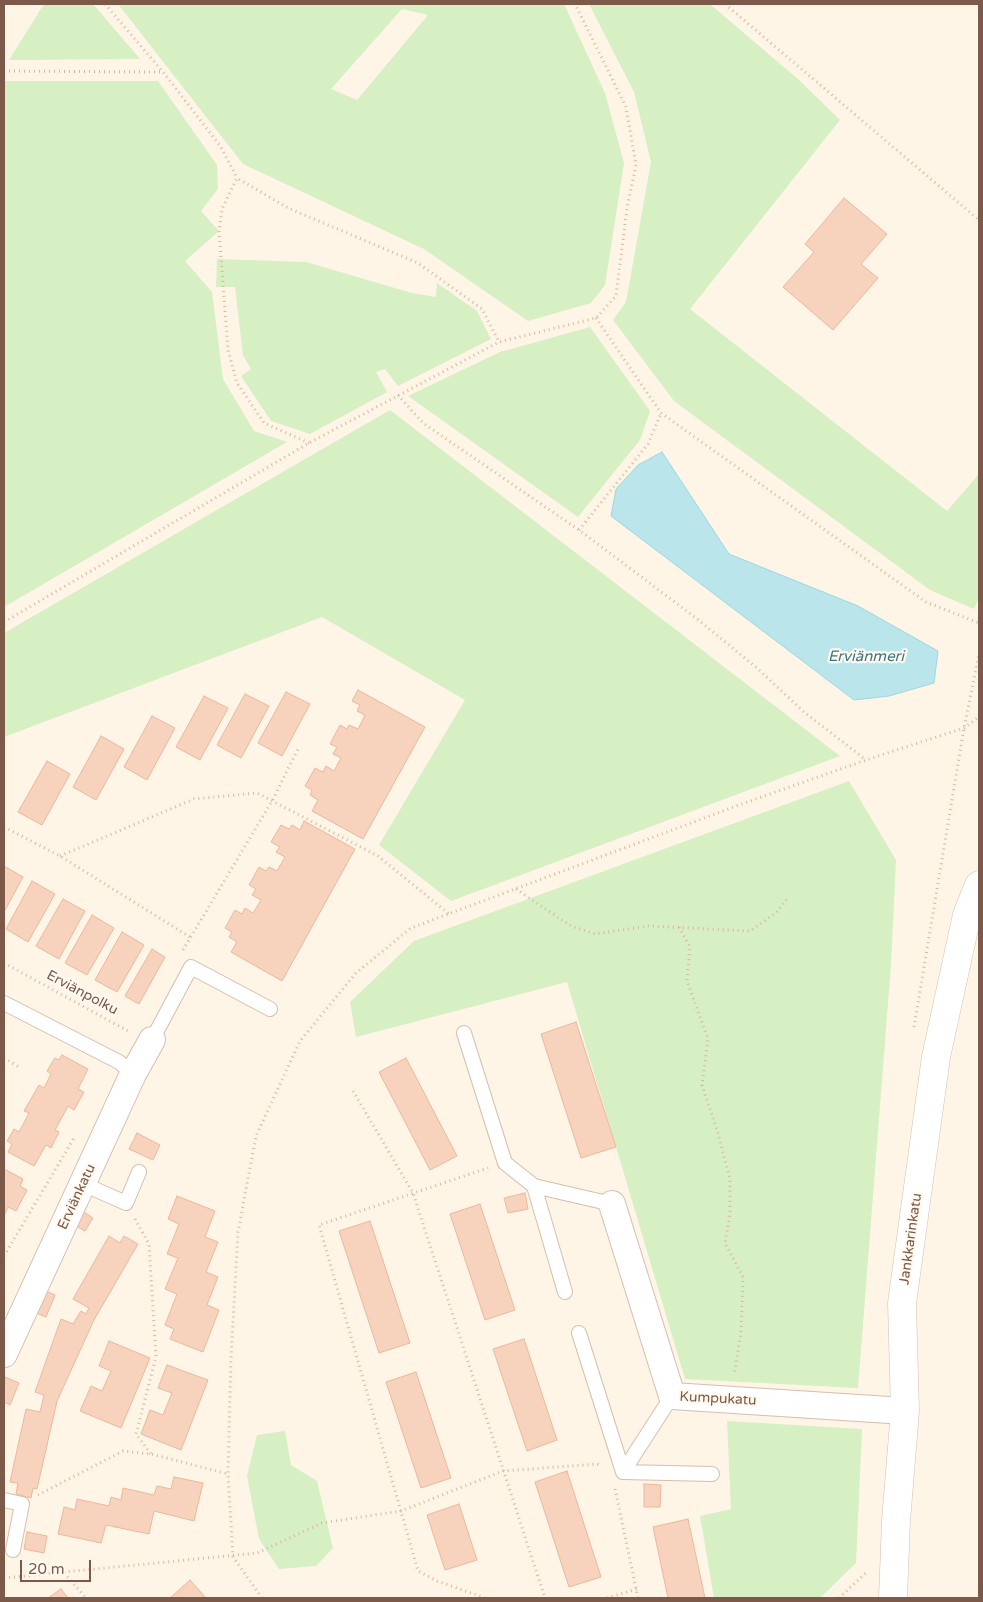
<!DOCTYPE html>
<html>
<head>
<meta charset="utf-8">
<style>
	body { margin:0 }
	#map { position:relative; width:983px; height:1602px; overflow:hidden; background:#fef5e7; font-family:"Varela Round",sans-serif }
	canvas { display:block }
	.frame { position:absolute; inset:0; border:5px solid #7c5948; pointer-events:none }
	.scale { position:absolute; left:20px; top:1560px; width:71px; height:22px; box-sizing:border-box; border:2px solid #7c5948; border-top:0; padding-left:6px; font-size:15px; line-height:18px; white-space:nowrap; color:#7c5948; -webkit-text-stroke:4px #fff9f0; paint-order:stroke }
</style>
</head>
<body>
<div id="map">
<canvas width="983" height="1602"></canvas>
<div class="frame"></div>
<div class="scale">20 m</div>
</div>
<script>
const c = document.querySelector('canvas').getContext('2d');
c.lineJoin = 'round';
function fillPath(path, color) { c.fillStyle = color; c.fill(path, 'evenodd'); }
const toPath = rows => new Path2D(rows.map(r => 'M' + r).join(''));
function strokePath(path, color, width, dash) { c.strokeStyle = color; c.lineWidth = width; c.lineCap = dash ? 'butt' : 'round'; c.setLineDash(dash || []); c.stroke(path); }
function label(font, color, halo, rows, align = 'center') {
  c.font = font + ' "Varela Round",sans-serif'; c.lineWidth = 4.5; c.setLineDash([]); c.textBaseline = 'middle'; c.strokeStyle = halo; c.fillStyle = color; for (const [text, x, y, turn = 0] of rows) {
    c.save(); c.translate(x, y); c.rotate((+turn || 0) * Math.PI / 180); c.textAlign = isNaN(turn) ? turn : align; if (halo) c.strokeText(text, 0, 0); c.fillText(text, 0, 0); c.restore();
  }
}
fillPath(toPath([
	[44,4,93,4,140,59,9,60],
	[118,4,564,4,605,93,624,163,605,285,591,303,528,321,424,249,243,164],
	[402,9,428,15,357,100,331,89],
	[589,4,710,4,799,80,840,120,690,309,947,511,979,474,979,598,974,609,930,590,674,401,613,320,626,302,651,162,634,92],
	[4,81,158,81,217,165,218,189,201,211,219,231,185,261,212,292,223,379,254,431,287,442,4,607],
	[217,259,306,262,412,293,436,297,437,283,477,311,491,339,398,386,385,369,376,372,387,392,310,434,271,421,241,376,251,369,243,355,235,287,216,287],
	[590,327,650,411,640,440,578,517,408,396,500,352],
	[390,410,840,756,451,901,379,845,465,700,322,617,4,737,4,633],
	[849,781,896,860,891,965,858,1388,685,1379,567,982,356,1037,350,1002,414,941],
	[727,1421,862,1429,856,1563,820,1598,714,1598,700,1516,731,1509],
	[285,1431,291,1465,317,1481,333,1548,316,1566,279,1569,259,1539,247,1476,257,1435]
]), '#d6efc3');
const water = toPath([
	[662,452,729,554,858,606,938,651,934,683,889,696,854,700,611,516,616,489,638,465,662,452]
]);
fillPath(water, '#b9e5eb');
strokePath(water, '#9ed6de', 1);
const building = toPath([
	[844,198,887,234,861,264,878,278,833,330,783,287,814,252,805,244,844,198],
	[358,690,425,727,363,839,312,811,318,800,310,795,312,790,305,786,315,768,323,772,326,766,334,771,341,758,333,754,337,747,330,744,340,725,347,729,349,725,358,729,365,715,357,711,360,705,352,701,358,690],
	[286,692,310,704,282,756,258,743,286,692],
	[245,694,269,706,241,758,217,745,245,694],
	[204,696,228,708,200,760,176,747,204,696],
	[152,716,175,728,147,780,124,767,152,716],
	[101,736,124,749,96,800,73,787,101,736],
	[47,761,70,774,42,825,18,812,47,761],
	[304,821,355,849,282,981,231,952,237,942,229,937,232,932,225,928,235,910,242,914,245,908,253,913,261,900,252,895,256,889,249,885,259,867,266,871,269,867,277,871,285,857,276,852,280,847,271,842,281,825,289,829,292,825,300,830,304,821],
	[4,866,23,877,4,912,4,866],
	[32,881,55,894,28,942,6,929,32,881],
	[63,899,85,911,59,959,36,946,63,899],
	[92,915,114,928,87,975,65,963,92,915],
	[122,932,144,945,117,992,95,980,122,932],
	[152,949,165,957,139,1004,125,996,152,949],
	[576,1022,616,1147,581,1158,541,1034,576,1022],
	[62,1055,88,1069,78,1089,84,1092,74,1110,68,1106,55,1130,59,1132,51,1148,46,1145,34,1166,8,1152,12,1144,7,1141,14,1129,19,1132,29,1113,24,1111,39,1085,44,1088,51,1074,47,1071,55,1058,59,1060,62,1055],
	[406,1058,457,1156,430,1170,379,1072,406,1058],
	[137,1133,160,1145,153,1160,129,1149,137,1133],
	[4,1169,23,1179,20,1186,27,1190,16,1211,8,1207,4,1216,4,1169],
	[525,1193,528,1209,508,1213,504,1198,525,1193],
	[177,1196,215,1211,205,1237,218,1242,206,1272,218,1277,207,1305,219,1310,203,1352,170,1339,174,1329,165,1325,177,1294,165,1289,178,1258,167,1254,179,1224,168,1219,177,1196],
	[480,1204,515,1310,485,1320,450,1214,480,1204],
	[84,1212,93,1218,85,1231,76,1226,84,1212],
	[370,1221,410,1343,379,1353,339,1231,370,1221],
	[109,1236,120,1243,124,1236,138,1244,94,1320,57,1401,37,1489,33,1488,31,1498,16,1494,18,1483,10,1482,26,1409,40,1412,44,1395,35,1392,61,1319,73,1324,81,1311,86,1314,89,1308,73,1299,109,1236],
	[41,1289,55,1295,46,1317,31,1311,41,1289],
	[524,1339,557,1440,527,1451,493,1349,524,1339],
	[109,1341,150,1358,121,1428,80,1411,91,1386,102,1391,111,1371,99,1366,109,1341],
	[167,1365,208,1380,181,1450,141,1434,150,1410,163,1415,172,1393,158,1388,167,1365],
	[416,1372,451,1478,421,1488,386,1382,416,1372],
	[5,1377,19,1383,10,1405,4,1402,5,1377],
	[567,1471,601,1577,569,1587,535,1482,567,1471],
	[174,1477,203,1483,194,1521,154,1511,149,1534,106,1525,101,1543,58,1534,64,1507,75,1510,77,1499,109,1506,111,1497,121,1500,123,1488,154,1495,157,1486,171,1489,174,1477],
	[644,1484,661,1485,660,1507,644,1507,644,1484],
	[459,1504,477,1560,445,1570,427,1515,459,1504],
	[688,1519,705,1598,668,1598,653,1527,688,1519],
	[27,1532,47,1536,44,1553,24,1549,27,1532],
	[190,1580,206,1598,170,1598,190,1580],
	[61,1589,68,1598,48,1598,61,1589]
]);
fillPath(building, '#f7d2bc');
strokePath(building, '#ecb79a', 1);
const service = toPath([
	[4,1003,119,1062,133,1074],
	[464,1033,505,1163,534,1186,612,1204],
	[152,1040,191,967,270,1009],
	[83,1184,126,1203,139,1172],
	[534,1186,565,1292],
	[579,1333,623,1472,712,1474],
	[623,1472,672,1396],
	[4,1500,22,1504,13,1550]
]);
const minor = toPath([
	[612,1204,672,1396,905,1411],
	[4,1354,133,1074,152,1040]
]);
const tertiary = toPath([
	[893,1598,896,1521,905,1411,902,1303,936,1057,967,915,979,885]
]);
strokePath(service, '#d5beae', 16);
strokePath(minor, '#d5beae', 28);
strokePath(tertiary, '#d5beae', 29);
strokePath(toPath([
	[105,4,163,72,221,147,237,178],
	[725,4,979,220],
	[4,71,162,72],
	[596,318,661,413,926,602,979,623],
	[398,395,423,423,579,530,696,618,757,668,804,712,866,760],
	[309,443,264,423,237,383,228,350,219,231,222,209,237,178,288,208,418,263,482,309,499,342],
	[579,530,648,444,661,413],
	[4,622,309,443,499,342,596,318,616,296,627,208,636,165,626,107,575,4],
	[4,827,60,856,190,937],
	[60,856,194,799,257,793,378,856,449,914],
	[516,889,571,926,595,934,648,926,750,931,776,913,787,899],
	[679,927,690,947,687,981,708,1039,702,1085,717,1130,730,1179,730,1214,725,1243,743,1277,741,1333,734,1375],
	[183,950,272,801,298,749],
	[4,963,128,1031],
	[914,1027,964,728,979,654],
	[4,1058,19,1067],
	[353,1091,413,1193,545,1598],
	[135,1219,149,1244,156,1357,136,1434,151,1454],
	[4,1256,74,1138],
	[615,1489,638,1598],
	[38,1495,123,1451,151,1454,228,1474],
	[64,1573,86,1598],
	[4,1578,257,1553,322,1523,401,1511,503,1471,597,1464,602,1466],
	[262,1598,233,1557,228,1474,231,1358,238,1232,256,1136,300,1041,356,973,411,928,739,805,866,760,964,728,979,717],
	[485,1598,437,1581,418,1571,319,1225,488,1168],
	[607,1598,637,1589],
	[839,1598,868,1571]
]), '#ddb59e', 3, [1, 4]);
strokePath(service, '#fff', 14);
strokePath(minor, '#fff', 26);
strokePath(tertiary, '#fff', 28);
label('14px', '#7c5948', '#fff9f0', [
	["Erviänpolku",82,993,28],
	["Erviänkatu",77,1197,-65],
	["Jankkarinkatu",911,1239,-82],
	["Kumpukatu",718,1399,3]
]);
label('italic 15px', '#397882', '#fff9f0', [
	["Erviänmeri",866,657]
]);
</script>
</body>
</html>
